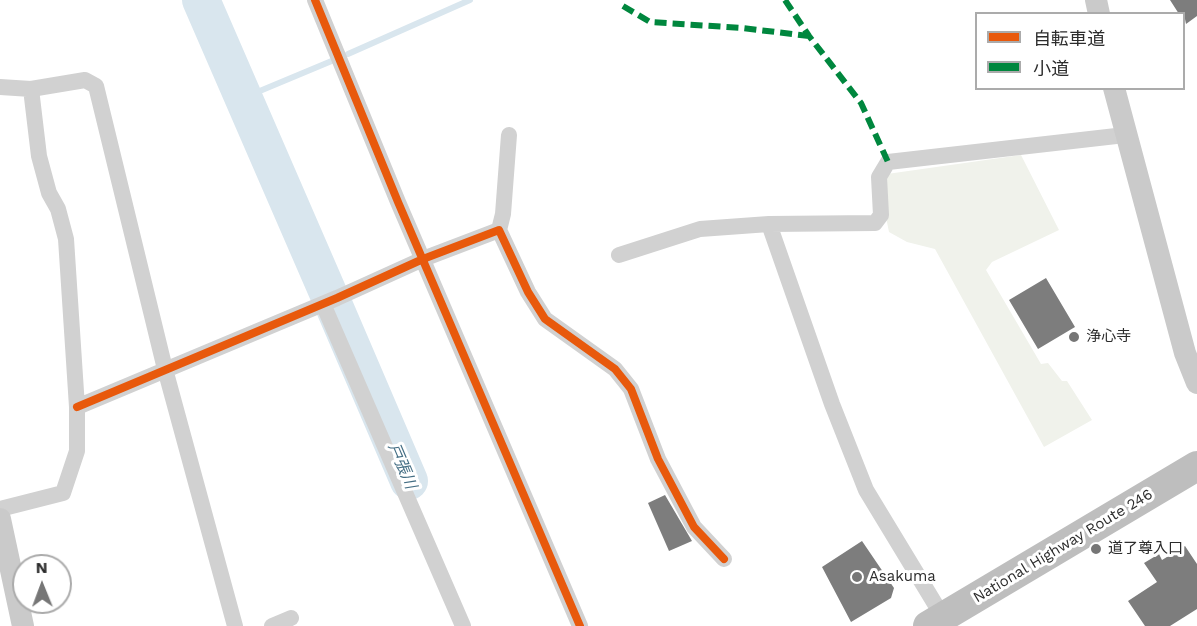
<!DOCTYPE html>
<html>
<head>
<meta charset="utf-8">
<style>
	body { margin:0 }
	#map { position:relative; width:1197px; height:626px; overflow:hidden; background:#fff; font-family:"Work Sans","Noto Sans JP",sans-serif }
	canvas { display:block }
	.legend { position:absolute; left:975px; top:12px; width:210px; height:78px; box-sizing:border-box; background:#fff; border:2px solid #ababab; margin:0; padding:8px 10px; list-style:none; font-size:18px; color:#2c2c2c }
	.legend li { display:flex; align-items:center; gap:12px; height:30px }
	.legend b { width:30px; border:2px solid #ababab }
	.north { position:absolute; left:12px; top:554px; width:60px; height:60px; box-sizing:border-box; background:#fff; border:2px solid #ababab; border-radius:50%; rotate:359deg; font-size:16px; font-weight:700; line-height:24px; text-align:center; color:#2c2c2c }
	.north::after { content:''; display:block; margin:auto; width:21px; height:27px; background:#767676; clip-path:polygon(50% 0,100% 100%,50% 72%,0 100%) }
</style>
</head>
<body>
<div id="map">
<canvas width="1197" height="626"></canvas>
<ul class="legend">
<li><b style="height:8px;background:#e8590c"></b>自転車道</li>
<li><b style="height:8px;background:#00873e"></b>小道</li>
</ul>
<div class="north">N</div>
</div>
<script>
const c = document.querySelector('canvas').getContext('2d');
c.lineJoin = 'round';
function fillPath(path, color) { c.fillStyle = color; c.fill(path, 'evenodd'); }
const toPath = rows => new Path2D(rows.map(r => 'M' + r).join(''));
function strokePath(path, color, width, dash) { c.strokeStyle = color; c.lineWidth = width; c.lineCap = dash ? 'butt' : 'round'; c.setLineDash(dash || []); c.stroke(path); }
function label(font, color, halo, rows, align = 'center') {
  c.font = font + ' "Work Sans","Noto Sans JP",sans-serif'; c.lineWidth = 6; c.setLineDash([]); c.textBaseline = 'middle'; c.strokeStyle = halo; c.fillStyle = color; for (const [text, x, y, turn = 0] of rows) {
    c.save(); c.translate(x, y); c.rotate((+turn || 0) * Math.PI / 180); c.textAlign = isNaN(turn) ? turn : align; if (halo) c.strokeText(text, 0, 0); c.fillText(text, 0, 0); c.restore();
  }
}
fillPath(toPath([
	[1021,155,1059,230,992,262,986,270,1041,364,1048,363,1062,381,1067,381,1092,420,1044,447,935,249,907,242,889,232,880,188,887,174]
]), '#f0f2eb');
strokePath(toPath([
	[348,54,470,0],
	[243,98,334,60]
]), '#d9e6ee', 6);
strokePath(toPath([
	[201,0,329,295],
	[334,306,409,481]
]), '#d9e6ee', 38);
fillPath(toPath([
	[1170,0,1197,0,1197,16,1186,24,1184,14,1179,14],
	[1046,278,1075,327,1038,349,1009,300],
	[665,495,692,541,669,551,648,503],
	[862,541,894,588,891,598,851,622,822,567],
	[1185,546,1197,564,1197,609,1170,626,1145,626,1128,601,1157,582,1144,563,1159,554,1162,560]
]), '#7d7d7d');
strokePath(toPath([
	[315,0,398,202,580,626],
	[0,87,31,89,85,80,96,86,165,369,235,626],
	[769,224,875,223,881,215,879,177,888,162,1125,135],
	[499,230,503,214,509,135],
	[619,255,700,229,769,224,832,404,866,490,943,617],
	[323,304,463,626],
	[77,407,337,298,423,259,499,230,528,292,545,319,615,369,631,389,658,459,694,527,724,559],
	[0,509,63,493,77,451,77,407,66,239,58,209,49,193,39,156,31,89],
	[272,626,291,618]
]), '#d1d1d1', 16);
strokePath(toPath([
	[1096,0,1099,14],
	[1114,88,1185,353,1197,383],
	[0,519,23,626]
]), '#cacaca', 22);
strokePath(toPath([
	[928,626,1197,466]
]), '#bebebe', 30);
strokePath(toPath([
	[785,0,809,36,861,103,888,162],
	[623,6,650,22,742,28,809,36]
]), '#00873e', 6, [12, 6]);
strokePath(toPath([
	[315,0,398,202,580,626],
	[77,407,337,298,423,259,499,230,528,292,545,319,615,369,631,389,658,459,694,527,724,559]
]), '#e8590c', 8);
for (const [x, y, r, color] of [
	[1074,337,6,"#767676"],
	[1096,549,6,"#767676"],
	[857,577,6,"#767676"]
]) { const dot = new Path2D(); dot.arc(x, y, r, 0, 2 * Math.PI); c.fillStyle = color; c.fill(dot); strokePath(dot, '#fff', 2); }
label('15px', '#2c2c2c', '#fff', [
	["浄心寺",1086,337],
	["道了尊入口",1108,549],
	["Asakuma",869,577]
], 'left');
label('15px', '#2c2c2c', '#fff', [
	["National Highway Route 246",1063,546,-31]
]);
label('italic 16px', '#446e84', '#fff', [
	["戸張川",402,466,67]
]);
</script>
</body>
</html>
